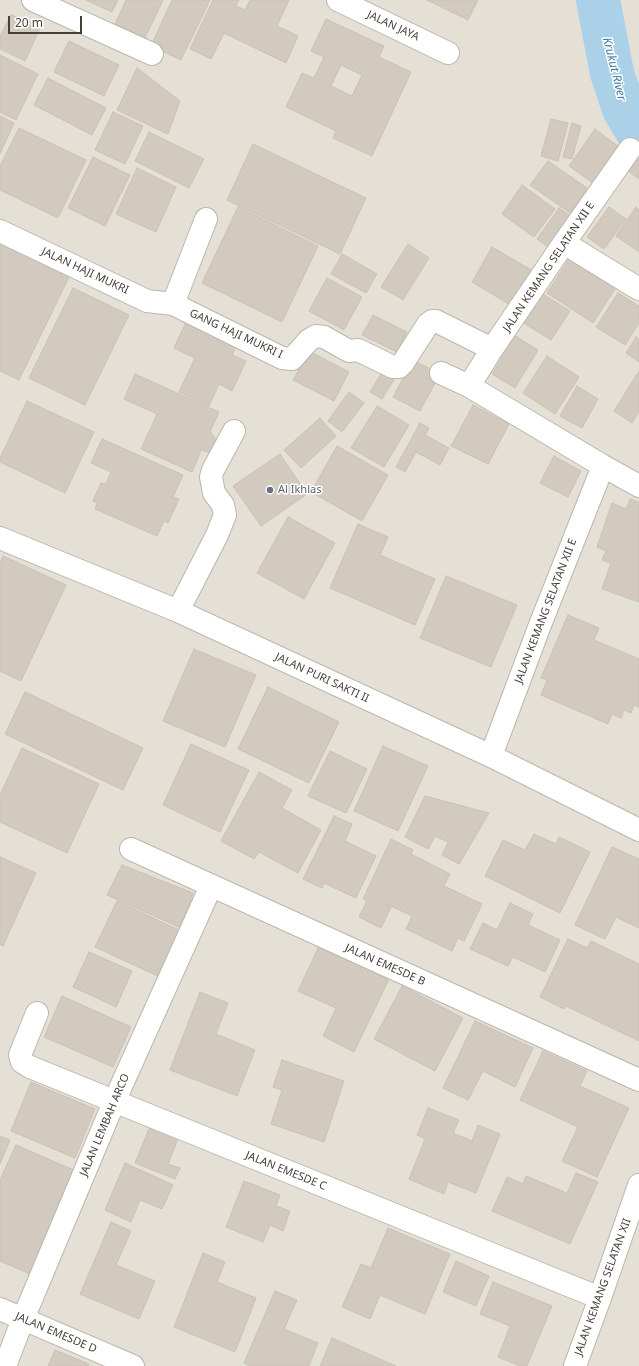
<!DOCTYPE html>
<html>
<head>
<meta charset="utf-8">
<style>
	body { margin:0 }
	#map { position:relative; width:639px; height:1366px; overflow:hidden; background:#f2eee8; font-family:"Noto Sans",sans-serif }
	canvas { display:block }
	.scale { position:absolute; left:8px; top:16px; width:74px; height:18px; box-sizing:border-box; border:2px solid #443f37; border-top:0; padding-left:5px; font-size:12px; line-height:14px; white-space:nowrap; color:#443f37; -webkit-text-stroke:3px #fff; paint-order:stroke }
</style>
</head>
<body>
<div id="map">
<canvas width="639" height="1366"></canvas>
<div class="scale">20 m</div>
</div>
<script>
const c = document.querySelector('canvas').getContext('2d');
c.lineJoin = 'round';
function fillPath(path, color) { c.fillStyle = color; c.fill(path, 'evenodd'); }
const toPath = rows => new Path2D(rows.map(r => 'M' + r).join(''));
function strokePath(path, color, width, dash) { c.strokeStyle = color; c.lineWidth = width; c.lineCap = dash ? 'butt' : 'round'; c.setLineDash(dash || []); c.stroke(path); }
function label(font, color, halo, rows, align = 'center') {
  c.font = font + ' "Noto Sans",sans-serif'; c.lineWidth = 3; c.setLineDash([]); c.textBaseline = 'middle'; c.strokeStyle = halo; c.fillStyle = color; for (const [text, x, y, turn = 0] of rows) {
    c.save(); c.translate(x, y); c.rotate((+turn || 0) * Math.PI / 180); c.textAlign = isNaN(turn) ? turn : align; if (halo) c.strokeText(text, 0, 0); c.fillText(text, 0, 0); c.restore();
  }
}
fillPath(toPath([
	[0,0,639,0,639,1366,0,1366]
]), '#e5e0d6');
strokePath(toPath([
	[598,0,612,73,624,109,639,134]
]), '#aad1e8', 44);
const building = toPath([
	[86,0,118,0,112,12,86,0],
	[126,0,163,0,145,38,115,24,126,0],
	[172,0,210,0,181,60,151,46,172,0],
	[213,0,239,0,236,6,245,10,250,0,289,0,277,26,298,36,286,63,224,33,211,59,190,49,213,0],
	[427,0,478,0,468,20,427,0],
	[11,15,41,26,25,61,0,49,0,36,11,15],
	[326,19,384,46,379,57,411,72,372,156,333,138,336,131,286,107,302,73,314,78,324,57,311,51,326,19],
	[341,65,362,75,352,96,331,86,341,65],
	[69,41,119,65,104,96,54,72,69,41],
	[0,55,38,74,16,120,0,112,0,55],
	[137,68,180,101,168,134,117,110,137,68],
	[48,78,106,108,92,135,34,105,48,78],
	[113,112,143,126,125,164,95,150,113,112],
	[0,116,14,123,0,154,0,116],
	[551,119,568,123,558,161,541,156,551,119],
	[572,123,581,126,572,159,563,157,572,123],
	[19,128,86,160,58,218,0,190,0,166,19,128],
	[595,129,619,147,593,183,569,166,595,129],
	[149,132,204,159,189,188,135,161,149,132],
	[253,144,366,198,340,254,227,200,253,144],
	[639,152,639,179,626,169,639,152],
	[93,157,130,175,105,226,68,208,93,157],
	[548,161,587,188,570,213,530,185,548,161],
	[137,168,176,187,156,232,116,214,137,168],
	[522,185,555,209,534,237,502,214,522,185],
	[238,207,318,246,282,322,202,283,238,207],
	[609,207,626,219,604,249,587,237,609,207],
	[636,207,639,210,639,252,616,236,636,207],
	[559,208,573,218,551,249,537,239,559,208],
	[0,241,70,275,19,380,0,371,0,241],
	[408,244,429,258,403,300,381,287,408,244],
	[492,247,533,271,512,306,472,282,492,247],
	[342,254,377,274,366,293,331,274,342,254],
	[569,259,615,289,593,323,547,293,569,259],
	[327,278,362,297,344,330,309,311,327,278],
	[73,288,129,315,85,405,29,378,73,288],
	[541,293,570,311,551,340,522,322,541,293],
	[618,293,639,306,639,323,625,345,596,327,618,293],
	[373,315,407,332,397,352,362,335,373,315],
	[187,320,238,343,232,355,246,361,232,391,219,384,209,406,179,392,195,358,174,348,187,320],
	[509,332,538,350,515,388,492,374,502,358,495,354,509,332],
	[636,337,639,339,639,362,626,353,636,337],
	[309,351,349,372,334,401,293,380,309,351],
	[547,356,579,377,555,414,523,393,547,356],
	[413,360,440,374,420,411,393,397,413,360],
	[383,371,395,378,382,399,370,392,383,371],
	[639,371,639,411,632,423,614,411,639,371],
	[135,374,219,412,210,432,215,438,215,443,213,448,209,452,201,450,192,472,141,449,157,414,124,399,135,374],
	[577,386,598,399,582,428,560,416,577,386],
	[349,392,364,403,342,432,328,421,349,392],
	[27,401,94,432,65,493,0,462,0,458,27,401],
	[473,405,509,424,488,464,451,446,473,405],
	[377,406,409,425,384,467,351,448,377,406],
	[320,418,336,436,301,468,284,450,320,418],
	[420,423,429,428,425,435,449,448,440,465,416,452,405,472,396,467,420,423],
	[102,439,183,475,173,497,179,499,168,523,164,521,157,536,95,509,97,503,93,501,101,483,106,484,111,472,91,463,102,439],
	[337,446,388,475,362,521,311,492,337,446],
	[280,454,307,494,261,526,233,486,280,454],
	[554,456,581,471,568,497,540,483,554,456],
	[630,499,639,502,639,602,602,589,611,563,602,560,606,551,597,547,612,503,626,509,630,499],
	[288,517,335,543,304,599,257,573,288,517],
	[358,524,388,537,380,555,435,579,415,625,330,588,358,524],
	[3,556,66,585,21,681,0,671,0,563,3,556],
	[446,576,517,605,491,667,420,638,446,576],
	[568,615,599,628,594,640,639,659,639,707,634,705,631,713,624,710,621,718,612,714,608,724,541,695,547,680,541,678,568,615],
	[194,649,256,675,225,747,163,721,194,649],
	[268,687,339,722,309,783,238,749,268,687],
	[25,692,143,748,123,790,5,734,25,692],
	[191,744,249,770,220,832,163,805,191,744],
	[383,746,428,766,398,831,354,811,383,746],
	[22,748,99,784,67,853,0,822,0,795,22,748],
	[330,751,367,769,346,813,308,796,330,751],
	[259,772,292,790,282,808,321,830,298,873,259,852,254,859,221,841,259,772],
	[425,796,489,813,459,864,442,855,448,842,435,836,428,849,405,837,425,796],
	[334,816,352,824,345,841,376,856,356,898,324,883,322,888,303,879,334,816],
	[534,834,556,844,559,837,590,852,560,913,485,876,503,840,525,850,534,834],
	[391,839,413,850,411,854,450,874,444,886,482,904,464,941,458,938,452,951,406,929,412,916,387,904,386,905,391,907,381,928,359,917,367,901,363,899,391,839],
	[612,847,639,859,639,928,616,917,605,939,575,925,612,847],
	[0,857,36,873,3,946,0,944,0,857],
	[122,865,193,893,181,928,107,895,122,865],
	[117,901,181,931,160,977,95,947,117,901],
	[510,903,533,914,528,925,560,940,545,972,513,957,508,966,470,949,483,923,497,930,510,903],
	[568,939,587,948,591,941,639,964,639,1041,566,1006,564,1009,540,997,568,939],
	[320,944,390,977,354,1052,323,1036,336,1008,298,991,320,944],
	[89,952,132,971,116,1007,73,987,89,952],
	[402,986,463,1018,435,1071,374,1039,402,986],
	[200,992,228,1003,216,1034,255,1050,237,1096,170,1070,200,992],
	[62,996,131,1027,113,1067,44,1037,62,996],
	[475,1021,533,1048,515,1087,483,1071,468,1100,443,1088,475,1021],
	[543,1051,587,1071,580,1086,629,1108,597,1177,562,1161,578,1127,520,1100,543,1051],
	[282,1060,344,1081,324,1142,271,1124,282,1090,273,1087,282,1060],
	[31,1082,95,1109,75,1158,11,1131,31,1082],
	[428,1108,459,1120,453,1133,472,1141,478,1125,500,1134,476,1193,448,1182,444,1194,409,1179,425,1139,417,1135,428,1108],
	[151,1124,179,1136,168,1164,180,1168,175,1179,135,1163,151,1124],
	[0,1136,10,1140,0,1164,0,1136],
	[16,1145,76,1171,30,1274,0,1261,0,1180,16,1145],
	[125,1163,173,1185,162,1209,140,1200,131,1222,105,1210,125,1163],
	[576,1173,598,1182,570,1244,492,1211,507,1177,523,1184,526,1176,567,1193,576,1173],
	[244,1181,280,1195,276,1206,290,1211,283,1231,270,1225,263,1242,226,1227,244,1181],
	[111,1222,131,1231,116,1265,155,1281,139,1319,80,1294,111,1222],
	[388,1228,450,1254,425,1314,380,1295,370,1319,342,1307,361,1264,371,1268,388,1228],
	[203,1253,225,1262,217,1282,256,1298,235,1352,174,1327,203,1253],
	[456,1261,489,1276,476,1306,443,1292,456,1261],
	[493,1282,552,1306,527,1366,520,1366,498,1357,510,1326,480,1314,493,1282],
	[275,1291,297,1300,284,1329,318,1343,309,1366,251,1366,244,1363,275,1291],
	[332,1338,396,1366,320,1366,332,1338],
	[55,1350,89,1364,88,1366,48,1366,55,1350]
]);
fillPath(building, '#d2cabe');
strokePath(building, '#ccc1b2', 1);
const minor = toPath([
	[33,0,152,54],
	[338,0,448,53],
	[0,231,147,301,173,304,282,358,292,359,309,340,316,336,324,337,349,351,358,350,393,367,399,367,403,363,428,324,432,321,436,321,492,349],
	[564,243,639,289],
	[173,304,206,219],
	[441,373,469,386,603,466,639,486],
	[469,386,492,349,564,243,630,149],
	[0,538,178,611,491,756,639,830],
	[178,611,217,535,225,515,223,505,214,493,211,477,213,470,234,431],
	[491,756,540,625,603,466],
	[131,849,639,1080],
	[37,1013,20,1055,22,1062,30,1067,600,1298],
	[0,1309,133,1366],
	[5,1366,23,1319,114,1102,211,886],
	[575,1366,600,1298,639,1185]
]);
strokePath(minor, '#bcb6ab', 24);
strokePath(minor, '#fff', 22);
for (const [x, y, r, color] of [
	[270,490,4,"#6b7280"]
]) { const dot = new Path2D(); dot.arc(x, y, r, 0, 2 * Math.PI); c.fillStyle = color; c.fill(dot); strokePath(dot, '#fff', 1.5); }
label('11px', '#443f37', '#fff', [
	["JALAN JAYA",393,26,25],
	["JALAN KEMANG SELATAN XII E",549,267,-56],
	["JALAN HAJI MUKRI",85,271,25],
	["GANG HAJI MUKRI I",236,334,25],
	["JALAN KEMANG SELATAN XII E",546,611,-69],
	["JALAN PURI SAKTI II",322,678,25],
	["JALAN EMESDE B",385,965,24],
	["JALAN LEMBAH ARCO",105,1125,-67],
	["JALAN EMESDE C",286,1171,22],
	["JALAN KEMANG SELATAN XII",603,1287,-70],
	["JALAN EMESDE D",56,1333,23]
]);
label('11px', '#5b616d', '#fff', [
	["Al Ikhlas",278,490]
], 'left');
label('italic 12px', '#3c7ca5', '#fff', [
	["Krukut River",614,69,76]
]);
</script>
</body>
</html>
